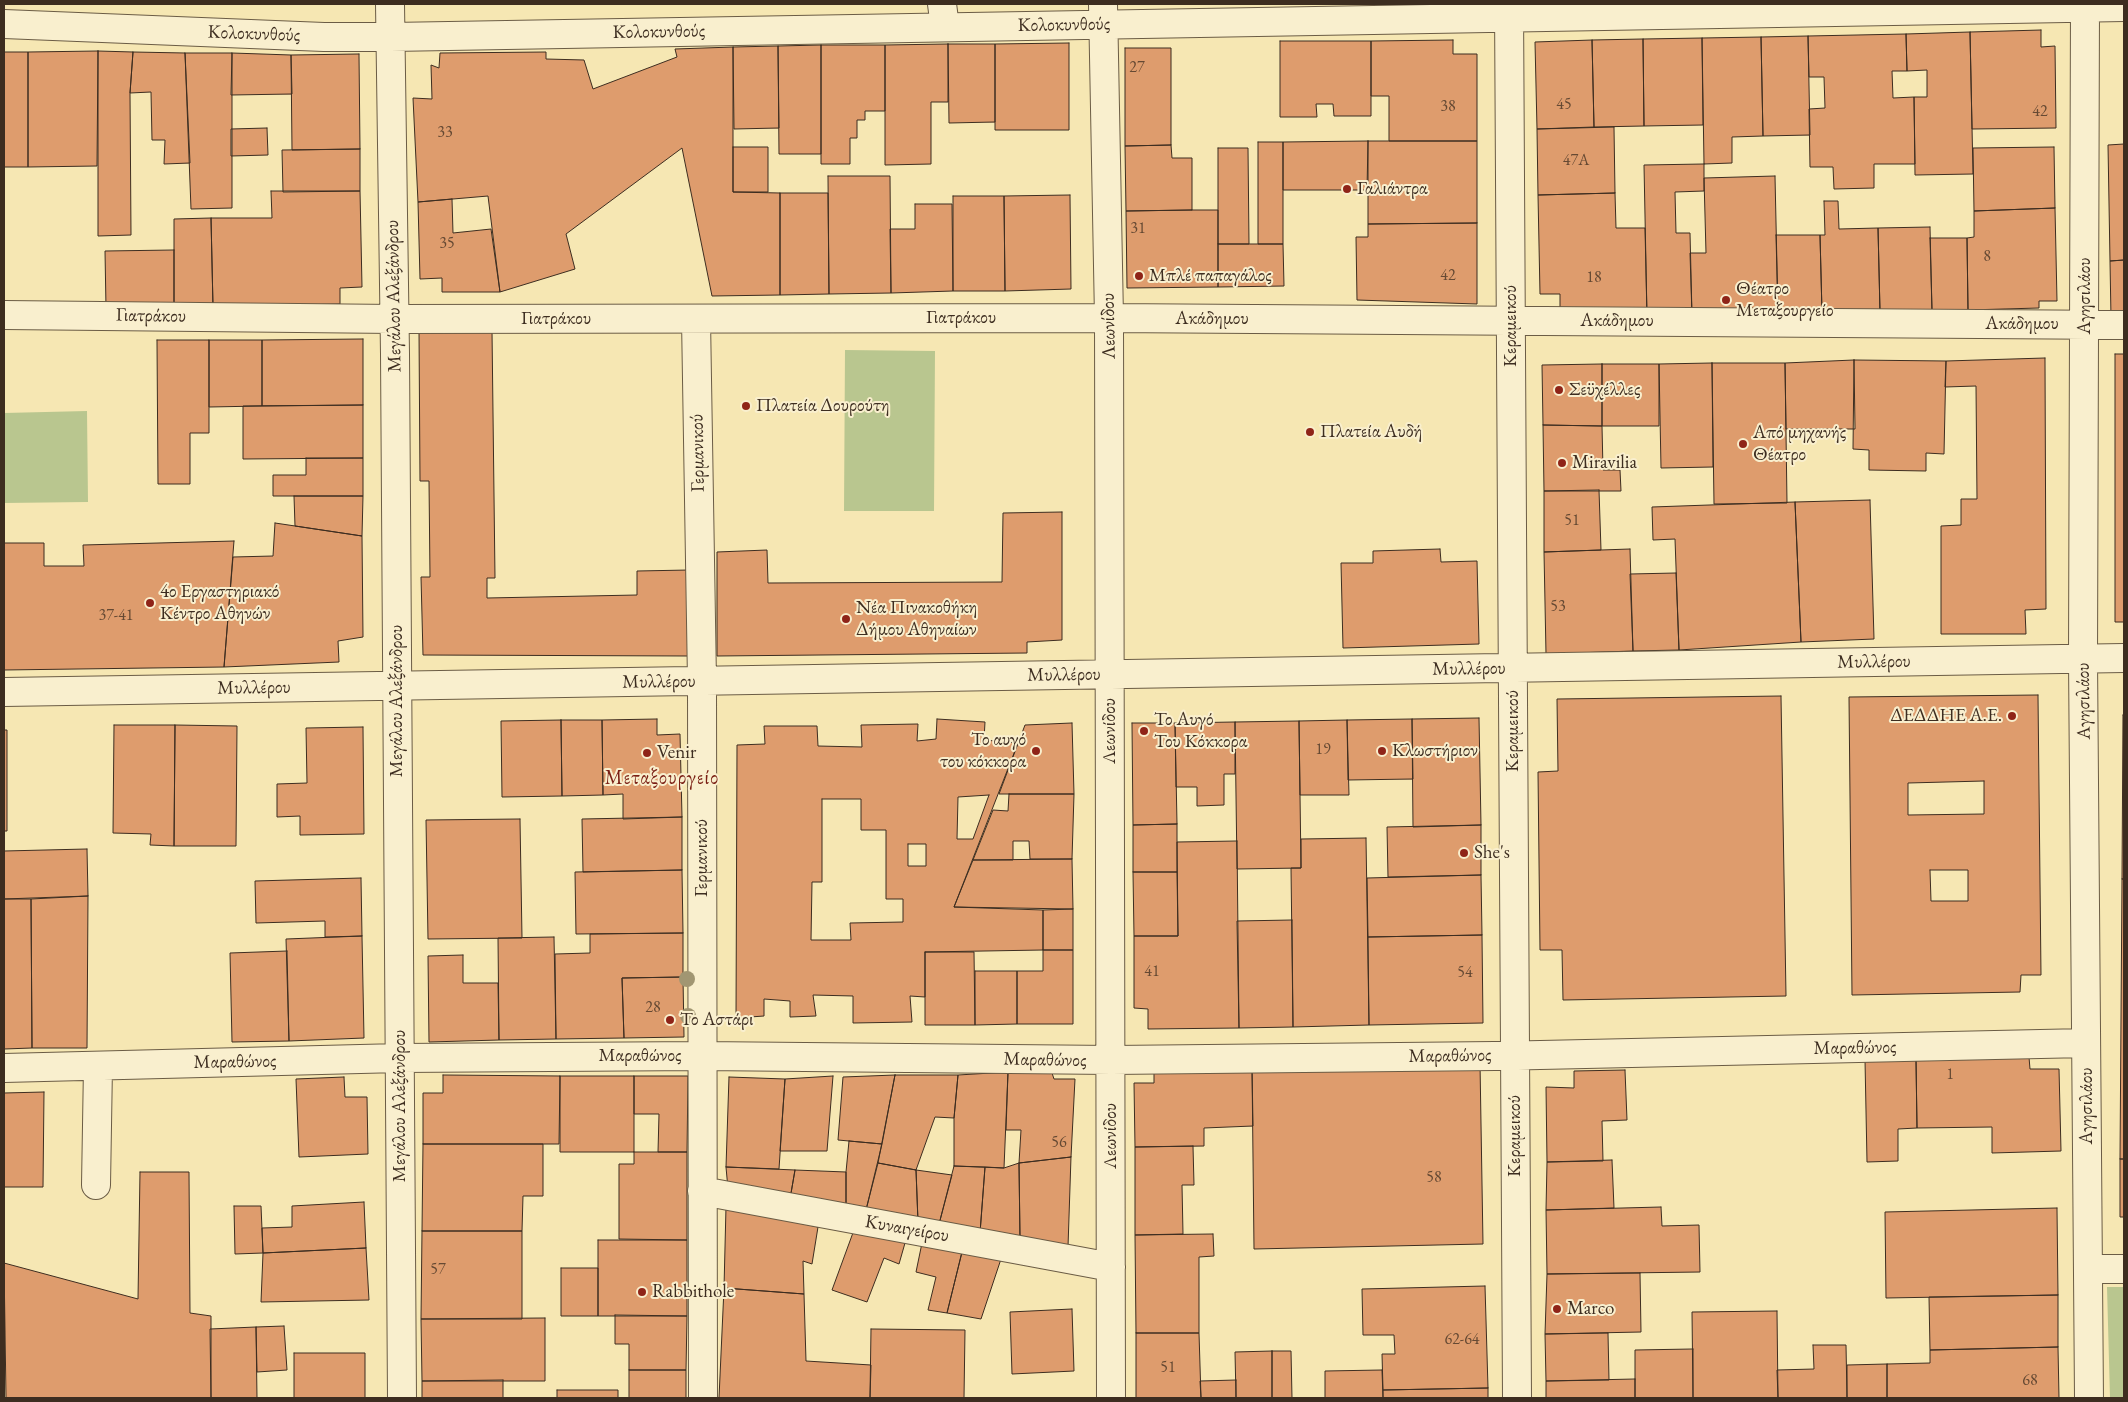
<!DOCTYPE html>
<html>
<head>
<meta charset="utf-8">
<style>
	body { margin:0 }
	#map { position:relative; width:2128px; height:1402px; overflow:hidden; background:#f6e7b3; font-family:"EB Garamond",serif }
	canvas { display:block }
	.frame { position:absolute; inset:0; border:5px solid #3d2d20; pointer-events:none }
</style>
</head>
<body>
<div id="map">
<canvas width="2128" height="1402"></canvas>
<div class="frame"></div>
</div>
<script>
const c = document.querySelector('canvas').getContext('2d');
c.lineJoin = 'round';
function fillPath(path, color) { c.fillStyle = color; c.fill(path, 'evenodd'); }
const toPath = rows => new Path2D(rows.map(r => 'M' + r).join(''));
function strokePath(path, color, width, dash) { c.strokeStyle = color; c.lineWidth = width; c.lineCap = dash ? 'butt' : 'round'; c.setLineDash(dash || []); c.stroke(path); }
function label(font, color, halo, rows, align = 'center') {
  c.font = font + ' "EB Garamond",serif'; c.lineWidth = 4; c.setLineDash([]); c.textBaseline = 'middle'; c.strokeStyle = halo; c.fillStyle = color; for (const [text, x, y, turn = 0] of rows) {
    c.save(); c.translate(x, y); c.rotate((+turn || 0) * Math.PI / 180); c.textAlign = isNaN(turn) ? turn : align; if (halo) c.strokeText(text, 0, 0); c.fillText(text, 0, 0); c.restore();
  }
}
fillPath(toPath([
	[845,350,935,351,934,511,844,511],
	[87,411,88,502,4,503,4,413],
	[2107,1287,2124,1287,2124,1398,2110,1398]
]), '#b9c68f');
const building = toPath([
	[2041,30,2041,47,2055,46,2056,128,1972,129,1970,32,2041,30],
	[1970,32,1973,174,1915,175,1914,97,1927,97,1927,70,1907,71,1906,34,1970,32],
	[1906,34,1907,71,1892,71,1893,98,1914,97,1915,164,1874,164,1874,188,1834,189,1833,167,1810,167,1809,109,1825,108,1824,77,1809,77,1808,36,1906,34],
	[1808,36,1810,135,1763,136,1761,37,1808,36],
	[1761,37,1763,136,1732,137,1732,163,1704,164,1702,38,1761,37],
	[1702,38,1703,125,1644,126,1643,39,1702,38],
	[1643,39,1644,126,1594,127,1592,40,1643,39],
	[1453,40,1453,54,1477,54,1477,141,1389,141,1389,96,1371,96,1371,41,1453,40],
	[1592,40,1594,127,1537,129,1535,42,1592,40],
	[1280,41,1371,41,1371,116,1334,116,1333,104,1316,104,1317,117,1280,117,1280,41],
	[1069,43,1069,130,995,130,995,44,1069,43],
	[948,44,995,44,995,122,949,123,948,44],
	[948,44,948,102,931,102,931,164,885,165,885,45,948,44],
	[821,45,885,45,885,111,865,111,865,120,857,120,857,138,850,138,850,164,821,164,821,45],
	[821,45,821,154,779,154,778,46,821,45],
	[778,46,779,128,734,129,733,47,778,46],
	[733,47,733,192,780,193,780,295,712,296,682,148,566,234,575,269,500,292,488,196,418,202,413,98,432,99,431,65,439,68,440,53,546,52,546,59,584,60,593,89,677,57,675,49,733,47],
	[1125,48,1171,48,1171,145,1125,146,1125,48],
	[98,51,97,166,28,167,28,52,98,51],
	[98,51,133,52,130,93,131,235,98,236,98,51],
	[4,52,28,52,28,167,4,167,4,52],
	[133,52,185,53,190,163,164,164,165,140,152,140,151,92,130,93,133,52],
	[185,53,232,53,232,208,191,209,185,53],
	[232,53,291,55,292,94,231,95,232,53],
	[359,54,360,149,292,150,291,55,359,54],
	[1614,127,1615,193,1538,195,1537,129,1614,127],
	[267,128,268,155,231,156,231,129,267,128],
	[1368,141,1367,190,1283,190,1283,142,1368,141],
	[1368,141,1477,141,1477,223,1368,224,1368,141],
	[1258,142,1283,142,1283,244,1258,244,1258,142],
	[2124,144,2124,260,2110,261,2108,145,2124,144],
	[1171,145,1172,158,1192,158,1192,210,1126,211,1125,146,1171,145],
	[733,147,768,147,768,192,733,192,733,147],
	[2054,147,2055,208,1974,211,1973,148,2054,147],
	[1218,148,1248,148,1249,244,1218,244,1218,148],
	[360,149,360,191,283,192,282,150,360,149],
	[1704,164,1704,191,1675,192,1676,233,1690,233,1692,316,1647,317,1644,165,1704,164],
	[828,176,890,176,891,293,829,294,828,176],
	[1775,176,1778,314,1692,316,1690,253,1706,253,1704,178,1775,176],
	[271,191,360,191,362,287,340,288,340,304,213,307,211,218,272,218,271,191],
	[780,193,828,193,829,294,780,295,780,193],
	[1615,193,1616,228,1645,228,1647,317,1560,319,1560,294,1540,294,1538,195,1615,193],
	[1070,195,1071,289,1005,291,1004,196,1070,195],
	[953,196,1004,196,1005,291,953,291,953,196],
	[452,199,453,233,491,229,500,292,442,292,442,278,420,279,418,202,452,199],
	[1824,201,1838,201,1839,229,1878,228,1880,312,1822,313,1820,235,1825,235,1824,201],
	[915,204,952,204,953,291,891,293,890,229,915,229,915,204],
	[2055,208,2057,301,2039,301,2039,308,1968,310,1967,238,1974,237,1974,211,2055,208],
	[1192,210,1218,210,1218,287,1127,288,1126,211,1192,210],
	[211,218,213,307,174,307,174,219,211,218],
	[1477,223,1477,304,1357,300,1356,237,1368,237,1368,224,1477,223],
	[1930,227,1932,311,1880,312,1878,228,1930,227],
	[1776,235,1820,235,1822,313,1778,314,1776,235],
	[1930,238,1967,238,1968,310,1932,311,1930,238],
	[1218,244,1283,244,1284,286,1218,287,1218,244],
	[174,250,174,307,106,308,105,251,174,250],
	[2124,260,2124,317,2111,318,2110,261,2124,260],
	[492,330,495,578,487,578,487,598,637,595,637,571,689,570,689,656,423,655,421,577,430,577,429,481,420,481,419,331,492,330],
	[363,339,363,405,262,406,262,340,363,339],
	[157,340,209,340,209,433,190,433,190,484,158,484,157,340],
	[209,340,262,340,262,406,209,407,209,340],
	[2115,354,2124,354,2124,622,2115,622,2115,354],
	[2045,358,2046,609,2025,610,2026,634,1941,634,1941,526,1961,525,1961,499,1977,499,1976,386,1945,387,1946,361,2045,358],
	[1854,360,1946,361,1944,454,1926,453,1926,471,1869,470,1869,450,1853,449,1854,360],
	[1854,360,1855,429,1786,429,1785,363,1854,360],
	[1712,363,1713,467,1661,468,1659,364,1712,363],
	[1712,363,1785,363,1787,503,1714,504,1712,363],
	[1602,364,1659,364,1659,426,1602,426,1602,364],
	[1602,364,1602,426,1543,425,1542,365,1602,364],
	[363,405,363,458,243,459,243,406,363,405],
	[1543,425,1602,426,1603,470,1620,470,1621,491,1544,491,1543,425],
	[306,458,363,458,363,496,273,496,273,475,306,475,306,458],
	[1599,490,1601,550,1544,552,1544,491,1599,490],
	[294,496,363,496,362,536,295,526,294,496],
	[1870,500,1874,639,1801,642,1795,502,1870,500],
	[1795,502,1801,642,1679,650,1675,539,1653,540,1652,507,1795,502],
	[1062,512,1062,640,1027,642,1027,653,717,656,717,552,767,550,768,583,1002,582,1003,513,1062,512],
	[275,523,362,536,363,637,338,641,339,662,224,667,233,557,273,556,275,523],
	[234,541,224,667,4,670,4,543,44,543,44,566,84,566,83,545,234,541],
	[1440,549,1441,562,1477,561,1479,644,1343,648,1341,563,1373,563,1373,551,1440,549],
	[1630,549,1633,651,1546,654,1544,552,1630,549],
	[1676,573,1679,650,1633,651,1630,574,1676,573],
	[2038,695,2041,975,2021,975,2020,992,1852,995,1849,697,2038,695],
	[1984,781,1984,814,1908,815,1908,783,1984,781],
	[1930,870,1968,870,1968,901,1931,901,1930,870],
	[1781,696,1786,996,1563,1000,1562,950,1540,950,1538,772,1558,771,1557,699,1781,696],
	[2123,715,2124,715,2124,879,2122,879,2123,715],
	[1479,718,1481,825,1413,827,1412,719,1479,718],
	[657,719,657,735,680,734,682,817,623,819,623,794,603,795,602,720,657,719],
	[937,719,985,722,984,740,1018,743,954,907,1043,910,1043,950,925,952,925,997,910,996,912,1022,853,1023,853,996,813,995,816,1016,790,1017,790,1001,764,999,764,1016,736,1018,737,745,765,744,764,726,817,726,818,746,862,747,861,725,918,724,917,741,936,739,937,719],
	[989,795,973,839,957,839,958,797,989,795],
	[822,799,861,799,861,830,886,830,886,899,903,899,903,922,850,923,851,940,811,940,812,882,822,882,822,799],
	[908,844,926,844,926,866,908,866,908,844],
	[1412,719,1413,779,1348,780,1347,720,1412,719],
	[561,720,562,796,502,797,501,721,561,720],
	[561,720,602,720,603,795,562,796,561,720],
	[1347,720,1349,795,1300,795,1299,721,1347,720],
	[1299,721,1301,868,1237,869,1235,722,1299,721],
	[1235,722,1235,774,1224,774,1224,805,1197,806,1197,787,1176,787,1175,723,1235,722],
	[1072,723,1074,794,999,794,1025,725,1072,723],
	[1132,723,1175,723,1177,824,1133,825,1132,723],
	[114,725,175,725,174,846,150,845,151,834,113,833,114,725],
	[175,725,237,726,236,846,174,846,175,725],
	[363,727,364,834,300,835,300,816,277,817,277,784,307,783,306,728,363,727],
	[4,730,7,730,7,831,4,831,4,730],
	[1009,794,1074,794,1072,859,1030,859,1029,841,1013,841,1013,860,973,860,993,810,1008,811,1009,794],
	[682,817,682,870,583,872,582,819,682,817],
	[520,819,522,938,428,939,426,820,520,819],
	[1177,824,1177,872,1133,872,1133,825,1177,824],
	[1481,825,1481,875,1388,877,1387,827,1481,825],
	[1366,838,1369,1025,1293,1027,1291,868,1301,868,1301,839,1366,838],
	[1237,841,1239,1028,1148,1029,1148,1009,1134,1008,1134,936,1178,936,1177,842,1237,841],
	[87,849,88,896,4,899,4,851,87,849],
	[1072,859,1073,909,954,907,973,860,1072,859],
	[682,870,683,933,576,934,575,872,682,870],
	[1133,872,1177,872,1178,936,1134,936,1133,872],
	[1481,875,1482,935,1368,937,1367,878,1481,875],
	[361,878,362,936,325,937,325,921,256,923,255,881,361,878],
	[2122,879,2124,879,2124,1159,2120,1159,2122,879],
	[88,896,87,1048,32,1048,31,899,88,896],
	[4,899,31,899,32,1048,4,1049,4,899],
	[1073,909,1073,950,1043,950,1043,910,1073,909],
	[1292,920,1293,1027,1239,1028,1237,921,1292,920],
	[683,933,683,977,622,978,624,1038,556,1039,555,954,590,953,590,934,683,933],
	[1482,935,1483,1023,1369,1025,1368,937,1482,935],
	[362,936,364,1038,289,1041,286,939,362,936],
	[554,937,556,1039,499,1040,498,938,554,937],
	[1043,950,1073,950,1073,1024,1017,1024,1017,971,1043,971,1043,950],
	[287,951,289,1041,232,1042,230,953,287,951],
	[925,952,974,952,975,1025,925,1025,925,952],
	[463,955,463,983,498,983,499,1040,429,1042,428,956,463,955],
	[975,971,1017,971,1017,1024,975,1025,975,971],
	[683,977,684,1037,624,1038,622,978,683,977],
	[2029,1057,2030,1069,2059,1069,2061,1151,1992,1153,1992,1127,1917,1128,1916,1059,2029,1057],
	[1916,1059,1917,1128,1898,1129,1898,1161,1867,1162,1865,1060,1916,1059],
	[1480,1063,1483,1244,1254,1249,1252,1067,1480,1063],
	[1050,1067,1054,1079,1075,1079,1071,1157,1019,1163,1021,1130,1006,1130,1008,1072,1050,1067],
	[1252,1067,1253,1126,1204,1128,1204,1146,1135,1147,1134,1083,1154,1083,1154,1070,1252,1067],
	[1625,1070,1627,1120,1602,1121,1603,1161,1547,1162,1546,1087,1574,1088,1574,1071,1625,1070],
	[1008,1072,1004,1168,954,1166,954,1118,958,1075,1008,1072],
	[443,1075,560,1076,559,1144,423,1144,423,1093,443,1093,443,1075],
	[895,1075,958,1075,954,1118,935,1117,916,1170,878,1163,895,1075],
	[895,1075,882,1144,838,1140,843,1077,895,1075],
	[560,1076,634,1076,634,1152,560,1152,560,1076],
	[634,1076,688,1076,687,1152,658,1152,659,1114,634,1114,634,1076],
	[833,1076,827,1151,780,1151,785,1079,833,1076],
	[344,1077,345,1097,367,1097,368,1154,299,1157,296,1079,344,1077],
	[729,1077,785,1079,779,1169,726,1167,729,1077],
	[44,1092,43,1187,4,1187,4,1093,44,1092],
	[849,1141,882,1144,865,1214,846,1208,846,1172,849,1141],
	[423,1144,543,1144,543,1196,523,1196,522,1231,422,1231,423,1144],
	[1193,1146,1194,1185,1182,1185,1183,1234,1135,1235,1135,1147,1193,1146],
	[634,1152,687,1152,687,1240,619,1239,619,1164,634,1164,634,1152],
	[1071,1157,1068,1247,1020,1239,1019,1163,1071,1157],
	[2120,1159,2124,1159,2124,1217,2120,1217,2120,1159],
	[1612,1160,1614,1208,1546,1210,1547,1162,1612,1160],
	[878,1163,916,1170,918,1222,865,1214,878,1163],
	[1019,1163,1020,1239,980,1233,985,1167,1004,1168,1019,1163],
	[954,1166,985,1167,980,1233,938,1228,954,1166],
	[726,1167,795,1170,790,1199,728,1189,726,1167],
	[795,1170,846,1172,846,1208,790,1199,795,1170],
	[916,1170,952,1175,938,1228,918,1222,916,1170],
	[140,1172,189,1172,190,1313,211,1316,211,1398,6,1398,4,1263,138,1299,140,1172],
	[364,1202,366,1248,263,1253,262,1228,292,1227,292,1206,364,1202],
	[234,1206,261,1206,263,1253,235,1254,234,1206],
	[726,1207,818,1227,812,1264,803,1261,804,1294,724,1288,726,1207],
	[1661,1207,1662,1226,1699,1225,1700,1272,1547,1274,1546,1210,1661,1207],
	[2057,1208,2058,1295,1886,1298,1885,1212,2057,1208],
	[854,1230,905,1243,899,1264,884,1258,867,1302,832,1290,854,1230],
	[422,1231,522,1231,522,1319,421,1319,422,1231],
	[1213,1234,1214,1256,1199,1257,1199,1333,1136,1333,1135,1235,1213,1234],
	[598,1240,687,1240,687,1316,598,1316,598,1240],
	[922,1243,962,1252,947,1313,928,1310,936,1277,916,1272,922,1243],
	[366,1248,369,1300,261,1302,263,1253,366,1248],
	[962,1252,1001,1259,981,1319,947,1313,962,1252],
	[561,1268,598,1268,598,1316,561,1316,561,1268],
	[1640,1273,1641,1332,1545,1334,1547,1274,1640,1273],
	[1485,1286,1488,1388,1383,1390,1382,1354,1395,1354,1394,1335,1363,1335,1362,1289,1485,1286],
	[724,1288,804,1294,806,1361,871,1365,870,1398,719,1398,724,1288],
	[2058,1295,2058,1347,1930,1350,1929,1297,2058,1295],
	[1072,1309,1074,1371,1012,1374,1010,1312,1072,1309],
	[1777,1311,1778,1398,1693,1398,1692,1312,1777,1311],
	[615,1315,687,1316,686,1370,629,1370,629,1344,615,1344,615,1315],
	[545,1318,545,1381,422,1381,421,1319,545,1318],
	[284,1326,287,1370,257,1372,256,1327,284,1326],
	[256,1327,257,1398,211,1398,210,1329,256,1327],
	[871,1329,965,1330,964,1398,870,1398,871,1329],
	[1136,1333,1199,1333,1201,1398,1136,1398,1136,1333],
	[1608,1333,1609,1380,1546,1381,1545,1334,1608,1333],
	[1813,1345,1846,1345,1847,1398,1778,1398,1777,1370,1814,1369,1813,1345],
	[2058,1347,2059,1398,1887,1398,1887,1364,1930,1363,1930,1350,2058,1347],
	[1693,1349,1693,1398,1635,1398,1635,1350,1693,1349],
	[1272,1351,1291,1351,1292,1398,1272,1398,1272,1351],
	[1272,1351,1272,1398,1236,1398,1235,1352,1272,1351],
	[294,1353,365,1353,365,1398,294,1398,294,1353],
	[1887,1364,1887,1398,1847,1398,1847,1365,1887,1364],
	[629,1370,686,1370,686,1398,629,1398,629,1370],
	[1382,1370,1383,1398,1325,1398,1325,1371,1382,1370],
	[1635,1379,1635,1398,1546,1398,1546,1381,1635,1379],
	[503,1380,503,1398,422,1398,422,1381,503,1380],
	[1236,1380,1236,1398,1201,1398,1200,1381,1236,1380],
	[1488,1388,1488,1398,1383,1398,1383,1390,1488,1388],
	[557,1390,618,1390,618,1398,557,1398,557,1390]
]);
fillPath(building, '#de9c6d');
strokePath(building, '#3d2d20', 1);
const minor = toPath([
	[390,4,395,354,402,1398],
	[942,4,945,27],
	[1103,4,1109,318,1111,1398],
	[1509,4,1517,1398],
	[2085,4,2083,659,2089,1398],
	[4,24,324,37,391,37,2124,7],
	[4,315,395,319,1109,318,2124,325],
	[696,319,702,681,703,1398],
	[4,692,2124,658],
	[4,1068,400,1058,702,1056,1112,1060,1495,1056,2086,1043],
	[96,1185,98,1066],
	[702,1191,1111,1267],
	[2088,1269,2124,1269]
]);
strokePath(minor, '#6b5c45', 30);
strokePath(minor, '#f9efce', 28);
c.fillStyle = '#a19672';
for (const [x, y] of [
	[687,979],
	[688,1016]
]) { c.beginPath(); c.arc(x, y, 8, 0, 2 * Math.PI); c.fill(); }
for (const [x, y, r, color] of [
	[1347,189,5,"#8f2418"],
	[1139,276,5,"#8f2418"],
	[1726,300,5,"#8f2418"],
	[1559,390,5,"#8f2418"],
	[746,406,5,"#8f2418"],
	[1310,432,5,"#8f2418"],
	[1743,444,5,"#8f2418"],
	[1562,463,5,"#8f2418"],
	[150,603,5,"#8f2418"],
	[846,619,5,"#8f2418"],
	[2012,716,5,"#8f2418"],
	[1144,731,5,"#8f2418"],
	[1036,751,5,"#8f2418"],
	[1382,751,5,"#8f2418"],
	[647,753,5,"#8f2418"],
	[1464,853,5,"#8f2418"],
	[670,1020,5,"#8f2418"],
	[642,1292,5,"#8f2418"],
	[1557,1309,5,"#8f2418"]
]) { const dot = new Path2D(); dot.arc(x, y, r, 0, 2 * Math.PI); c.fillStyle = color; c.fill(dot); strokePath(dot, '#f9efce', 2); }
label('16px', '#654933', null, [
	["27",1137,68],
	["45",1564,105],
	["38",1448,107],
	["42",2040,112],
	["33",445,133],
	["47Α",1576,161],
	["31",1138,229],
	["35",447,244],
	["8",1987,257],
	["42",1448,276],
	["18",1594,278],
	["51",1572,521],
	["53",1558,607],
	["37-41",116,616],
	["19",1323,750],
	["41",1152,972],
	["54",1465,973],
	["28",653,1008],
	["1",1950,1075],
	["56",1059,1143],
	["58",1434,1178],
	["57",438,1270],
	["62-64",1462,1340],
	["51",1168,1368],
	["68",2030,1381]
]);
label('19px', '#3d2d20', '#f9efce', [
	["Κολοκυνθούς",1064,25,-1],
	["Κολοκυνθούς",659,32,-1],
	["Κολοκυνθούς",254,34,2],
	["Μεγάλου Αλεξάνδρου",394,296,-91],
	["Αγησιλάου",2085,296,-90],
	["Γιατράκου",151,316,1],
	["Γιατράκου",961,318],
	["Γιατράκου",556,319],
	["Ακάδημου",1212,319],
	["Ακάδημου",1617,321],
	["Ακάδημου",2022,324],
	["Λεωνίδου",1109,326,-91],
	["Κεραμεικού",1511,326,-90],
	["Γερμανικού",698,453,-91],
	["Μυλλέρου",1874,662,-1],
	["Μυλλέρου",1469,669,-1],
	["Μυλλέρου",1064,675,-1],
	["Μυλλέρου",659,682,-1],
	["Μυλλέρου",254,688,-1],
	["Μεγάλου Αλεξάνδρου",397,701,-90],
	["Αγησιλάου",2084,701,-91],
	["Λεωνίδου",1110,731,-90],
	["Κεραμεικού",1513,731,-90],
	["Γερμανικού",702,858,-90],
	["Μαραθώνος",1855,1048,-1],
	["Μαραθώνος",640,1056],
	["Μαραθώνος",1450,1056,-1],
	["Μαραθώνος",1045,1060,1],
	["Μαραθώνος",235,1062,-1],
	["Μεγάλου Αλεξάνδρου",400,1106,-90],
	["Αγησιλάου",2087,1106,-90],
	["Λεωνίδου",1111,1136,-90],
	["Κεραμεικού",1515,1136,-90],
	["Κυναιγείρου",907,1229,10]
]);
label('19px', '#3d2d20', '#f9efce', [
	["Γαλιάντρα",1357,189],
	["Μπλέ παπαγάλος",1149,276],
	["Θέατρο",1736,289],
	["Μεταξουργείο",1736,311],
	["Σεϋχέλλες",1569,390],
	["Πλατεία Δουρούτη",756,406],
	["Πλατεία Αυδή",1320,432],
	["Από μηχανής",1753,433],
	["Θέατρο",1753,455],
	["Miravilia",1572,463],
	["4ο Εργαστηριακό",160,592],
	["Κέντρο Αθηνών",160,614],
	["Νέα Πινακοθήκη",856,608],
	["Δήμου Αθηναίων",856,630],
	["ΔΕΔΔΗΕ Α.Ε.",2002,716,"right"],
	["Το Αυγό",1154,720],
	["Του Κόκκορα",1154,742],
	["Το αυγό",1026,740,"right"],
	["του κόκκορα",1026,762,"right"],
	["Κλωστήριον",1392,751],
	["Venir",657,753],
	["She's",1474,853],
	["Το Αστάρι",680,1020],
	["Rabbithole",652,1292],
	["Marco",1567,1309]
], 'left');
c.letterSpacing = '1px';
label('20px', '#7a1f14', '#f9efce', [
	["Μεταξουργείο",662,779]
]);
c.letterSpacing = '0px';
</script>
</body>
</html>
